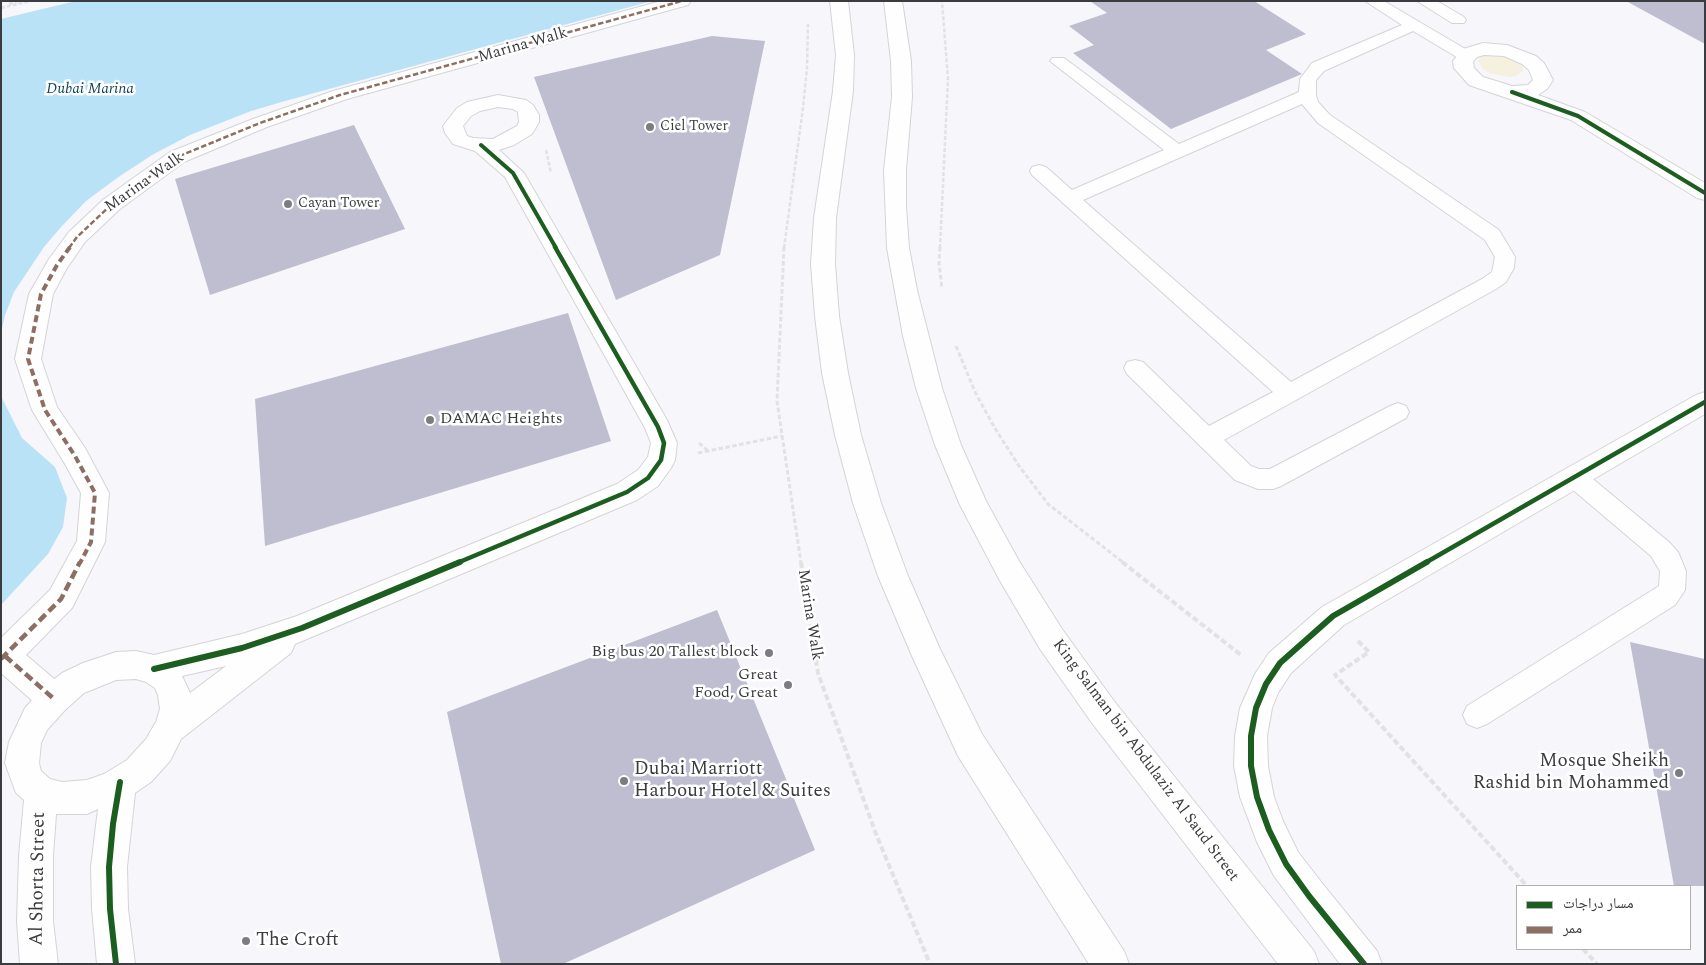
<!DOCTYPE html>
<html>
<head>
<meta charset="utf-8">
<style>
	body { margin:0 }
	#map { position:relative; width:1706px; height:965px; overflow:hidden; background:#f6f6fb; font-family:Spectral,"Noto Naskh Arabic",serif }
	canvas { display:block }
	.frame { position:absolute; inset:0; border:2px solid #3b3c3f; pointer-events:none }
	.legend { position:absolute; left:1516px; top:885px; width:175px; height:65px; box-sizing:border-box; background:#fff; border:1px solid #b1b1b2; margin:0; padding:6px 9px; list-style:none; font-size:15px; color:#3b3c3f }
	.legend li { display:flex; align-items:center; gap:10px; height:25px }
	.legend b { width:25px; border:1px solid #b1b1b2 }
</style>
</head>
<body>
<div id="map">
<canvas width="1706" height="965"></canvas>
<div class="frame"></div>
<ul class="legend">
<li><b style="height:6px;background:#1b5e20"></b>مسار دراجات</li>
<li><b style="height:6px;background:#8d6e63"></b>ممر</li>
</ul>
</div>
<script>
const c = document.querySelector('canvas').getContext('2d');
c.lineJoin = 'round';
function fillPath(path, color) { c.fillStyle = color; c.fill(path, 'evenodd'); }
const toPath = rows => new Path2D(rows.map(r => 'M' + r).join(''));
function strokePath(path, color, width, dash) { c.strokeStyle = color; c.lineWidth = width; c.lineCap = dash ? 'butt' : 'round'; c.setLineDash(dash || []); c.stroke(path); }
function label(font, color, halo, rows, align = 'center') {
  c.font = font + ' Spectral,serif'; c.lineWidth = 5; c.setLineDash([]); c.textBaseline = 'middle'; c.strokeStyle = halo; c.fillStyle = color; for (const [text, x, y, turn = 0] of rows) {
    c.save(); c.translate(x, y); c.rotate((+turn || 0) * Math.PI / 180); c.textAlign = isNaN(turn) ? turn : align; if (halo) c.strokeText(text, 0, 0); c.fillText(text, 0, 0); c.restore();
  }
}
fillPath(toPath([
	[1488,54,1502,54,1516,60,1523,68,1523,71,1516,76,1510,77,1489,73,1483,69,1478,61,1482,55]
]), '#f6f0de');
fillPath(toPath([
	[76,1,652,1,285,101,251,111,190,135,152,155,117,178,86,201,62,226,44,247,14,292,5,315,1,333,1,19],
	[1,396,22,438,55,467,67,498,63,527,48,554,1,605]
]), '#b9e2f7');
fillPath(toPath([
	[1090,1,1254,1,1306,34,1266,50,1302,74,1171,129,1073,53,1094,45,1069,26,1107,13],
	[1626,1,1705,1,1705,44],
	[712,36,765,41,720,255,616,300,534,77],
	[354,125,405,229,210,295,175,179],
	[568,313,611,441,265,546,255,399],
	[717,610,815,850,563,964,501,964,447,712],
	[1630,642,1705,659,1705,886,1674,886]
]), '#bebed0');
const service = toPath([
	[1365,1,1384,1,1472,53,1474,56,1472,59,1466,61,1460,59,1413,31,1324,71,1316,80,1316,95,1318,102,1330,115,1499,230,1515,257,1514,268,1506,282,1496,289,1224,440,1251,466,1259,469,1270,469,1390,406,1398,403,1406,406,1409,412,1406,418,1281,486,1273,489,1258,489,1235,480,1127,374,1124,368,1127,362,1135,360,1143,362,1209,426,1273,392,1032,175,1030,171,1032,167,1039,165,1046,167,1072,190,1164,150,1050,61,1052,58,1064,58,1179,144,1299,92,1300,79,1312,63,1402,25,1365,1],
	[1302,104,1318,123,1485,240,1495,257,1492,272,1482,279,1291,382,1083,200,1302,104],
	[1417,1,1437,1,1464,17,1466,20,1464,23,1452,23,1417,1],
	[1574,467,1582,470,1669,542,1678,552,1686,571,1685,590,1675,605,1487,724,1477,728,1467,724,1463,715,1467,706,1659,586,1660,571,1651,556,1566,484,1562,477,1566,470,1574,467]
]);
const pedestrian = toPath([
	[661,1,691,1,688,5,347,99,267,127,184,162,120,209,85,242,67,268,53,294,41,359,57,407,85,448,109,493,105,542,72,608,26,655,65,688,70,699,65,710,54,714,43,710,1,673,1,638,50,590,77,541,81,493,65,464,32,410,15,359,29,294,49,259,69,232,104,199,170,152,253,119,333,91,661,1]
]);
const minor = toPath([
	[1483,43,1507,45,1536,56,1544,63,1553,80,1547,89,1538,95,1585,112,1705,183,1705,200,1697,198,1571,120,1469,85,1454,68,1453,61,1463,49,1483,43],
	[1484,55,1504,56,1522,64,1529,70,1533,80,1528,85,1512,86,1483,77,1474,68,1473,62,1477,57,1484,55],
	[498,95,526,100,533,105,539,115,539,122,532,134,514,145,499,150,524,173,667,420,677,443,675,460,671,468,658,486,637,500,295,644,291,653,181,739,170,761,151,782,135,793,127,867,128,909,135,964,97,964,92,909,91,867,98,809,87,814,56,814,53,856,53,921,58,964,20,964,17,921,19,856,24,800,16,793,5,763,9,742,25,708,43,688,62,673,83,663,116,652,136,651,154,655,242,634,297,616,617,484,638,470,648,457,651,443,645,428,505,177,475,151,453,144,445,133,443,126,457,108,467,102,498,95],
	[498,107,513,109,518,112,519,122,517,126,493,139,473,138,467,136,463,126,471,116,480,111,498,107],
	[226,666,190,693,182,676,226,666],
	[136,679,146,682,155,688,158,695,160,709,156,722,146,739,127,760,104,774,87,780,62,782,50,779,41,771,39,763,41,743,47,730,65,710,84,693,116,680,136,679],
	[1705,392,1705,414,1344,625,1291,673,1278,693,1272,708,1267,736,1268,766,1274,797,1283,821,1298,852,1322,883,1377,951,1382,964,1340,964,1274,876,1257,842,1240,797,1234,766,1235,736,1240,708,1255,674,1269,653,1322,607,1696,395,1705,392]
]);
const primary = toPath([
	[830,1,848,1,854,55,853,91,836,218,835,264,839,316,848,373,861,435,881,503,908,576,940,649,982,734,1124,951,1129,964,1089,964,958,756,912,656,878,576,853,503,835,435,822,373,815,316,811,264,814,218,833,91,836,55,830,1],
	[884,1,902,1,911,61,912,97,906,170,906,207,909,248,917,290,942,388,961,445,986,501,1019,561,1062,629,1114,701,1314,951,1319,964,1278,964,1092,723,1040,649,999,579,960,505,935,445,916,388,903,336,887,248,884,170,892,97,891,61,884,1]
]);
strokePath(service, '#d4d4d8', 2);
strokePath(pedestrian, '#d4d4d8', 2);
strokePath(minor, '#d4d4d8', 2);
strokePath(primary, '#d4d4d8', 2);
strokePath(toPath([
	[9,4,18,1],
	[1,8,30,1],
	[546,150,551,173],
	[784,248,803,108,807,68,808,24],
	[940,248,948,79,942,1]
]), '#e2e2e3', 2.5, [4, 2]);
strokePath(toPath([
	[784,247,777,401,801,563],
	[940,247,939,263,942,289],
	[956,346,976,394,996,430,1019,466,1048,504,1124,563],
	[699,443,708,451],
	[698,453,782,436]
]), '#e2e2e3', 3, [4.5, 2.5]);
strokePath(toPath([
	[801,562,818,673,876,834,930,964],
	[1122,562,1241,655],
	[1358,641,1369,652,1335,675,1527,886],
	[1583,949,1597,964]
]), '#e2e2e3', 4, [6, 3]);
fillPath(service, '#fefefe');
fillPath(pedestrian, '#fefefe');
fillPath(minor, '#fefefe');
fillPath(primary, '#fefefe');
strokePath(toPath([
	[69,248,77,237,112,204,177,157,260,123,340,95,682,1]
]), '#8d6e63', 2.5, [5.5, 2.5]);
strokePath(toPath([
	[70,247,57,265,41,294,28,359,45,410,75,456,95,493,91,542,80,563]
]), '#8d6e63', 4, [7, 4]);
strokePath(toPath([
	[5,656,54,699],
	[1,659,61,599,80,562]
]), '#8d6e63', 4.5, [9, 4.5]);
strokePath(toPath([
	[1512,92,1578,116,1705,193],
	[481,145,513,173,556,248]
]), '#1b5e20', 4);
strokePath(toPath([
	[457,563,627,492,648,478,661,460,664,443,658,427,555,247],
	[1425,563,1705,402]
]), '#1b5e20', 4.5);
strokePath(toPath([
	[154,669,242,648,302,628,460,562],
	[116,964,110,909,109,867,113,824,120,782],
	[1364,964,1309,896,1286,864,1269,830,1257,797,1251,766,1251,736,1256,708,1266,684,1280,663,1333,616,1427,562]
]), '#1b5e20', 6);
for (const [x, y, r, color] of [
	[650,127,5,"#7c7d81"],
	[288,204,5,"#7c7d81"],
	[430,420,5,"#7c7d81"],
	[769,653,5,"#7c7d81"],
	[788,685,5,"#7c7d81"],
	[1679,773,5,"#7c7d81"],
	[624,781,5,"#7c7d81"],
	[246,941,5,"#7c7d81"]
]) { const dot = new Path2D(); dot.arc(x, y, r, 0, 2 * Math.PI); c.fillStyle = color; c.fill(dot); strokePath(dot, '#fff', 2); }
label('14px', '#3b3c3f', '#fff', [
	["Ciel Tower",660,127],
	["Cayan Tower",298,204]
], 'left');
label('italic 15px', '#124255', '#fff', [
	["Dubai Marina",90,90]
]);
label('16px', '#3b3c3f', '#fff', [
	["Marina Walk",523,46,-16],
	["Marina Walk",145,183,-35],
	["Marina Walk",809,615,81],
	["King Salman bin Abdulaziz Al Saud Street",1145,761,53]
]);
label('16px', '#3b3c3f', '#fff', [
	["DAMAC Heights",440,420,"left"],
	["Big bus 20 Tallest block",759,653],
	["Great",778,676],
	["Food, Great",778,694]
], 'right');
label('19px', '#3b3c3f', '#fff', [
	["Mosque Sheikh",1669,762,"right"],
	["Rashid bin Mohammed",1669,784,"right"],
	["Dubai Marriott",634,770],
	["Harbour Hotel & Suites",634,792],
	["The Croft",256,941]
], 'left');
label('19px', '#3b3c3f', '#fff', [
	["Al Shorta Street",39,879,-89]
]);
</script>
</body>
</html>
